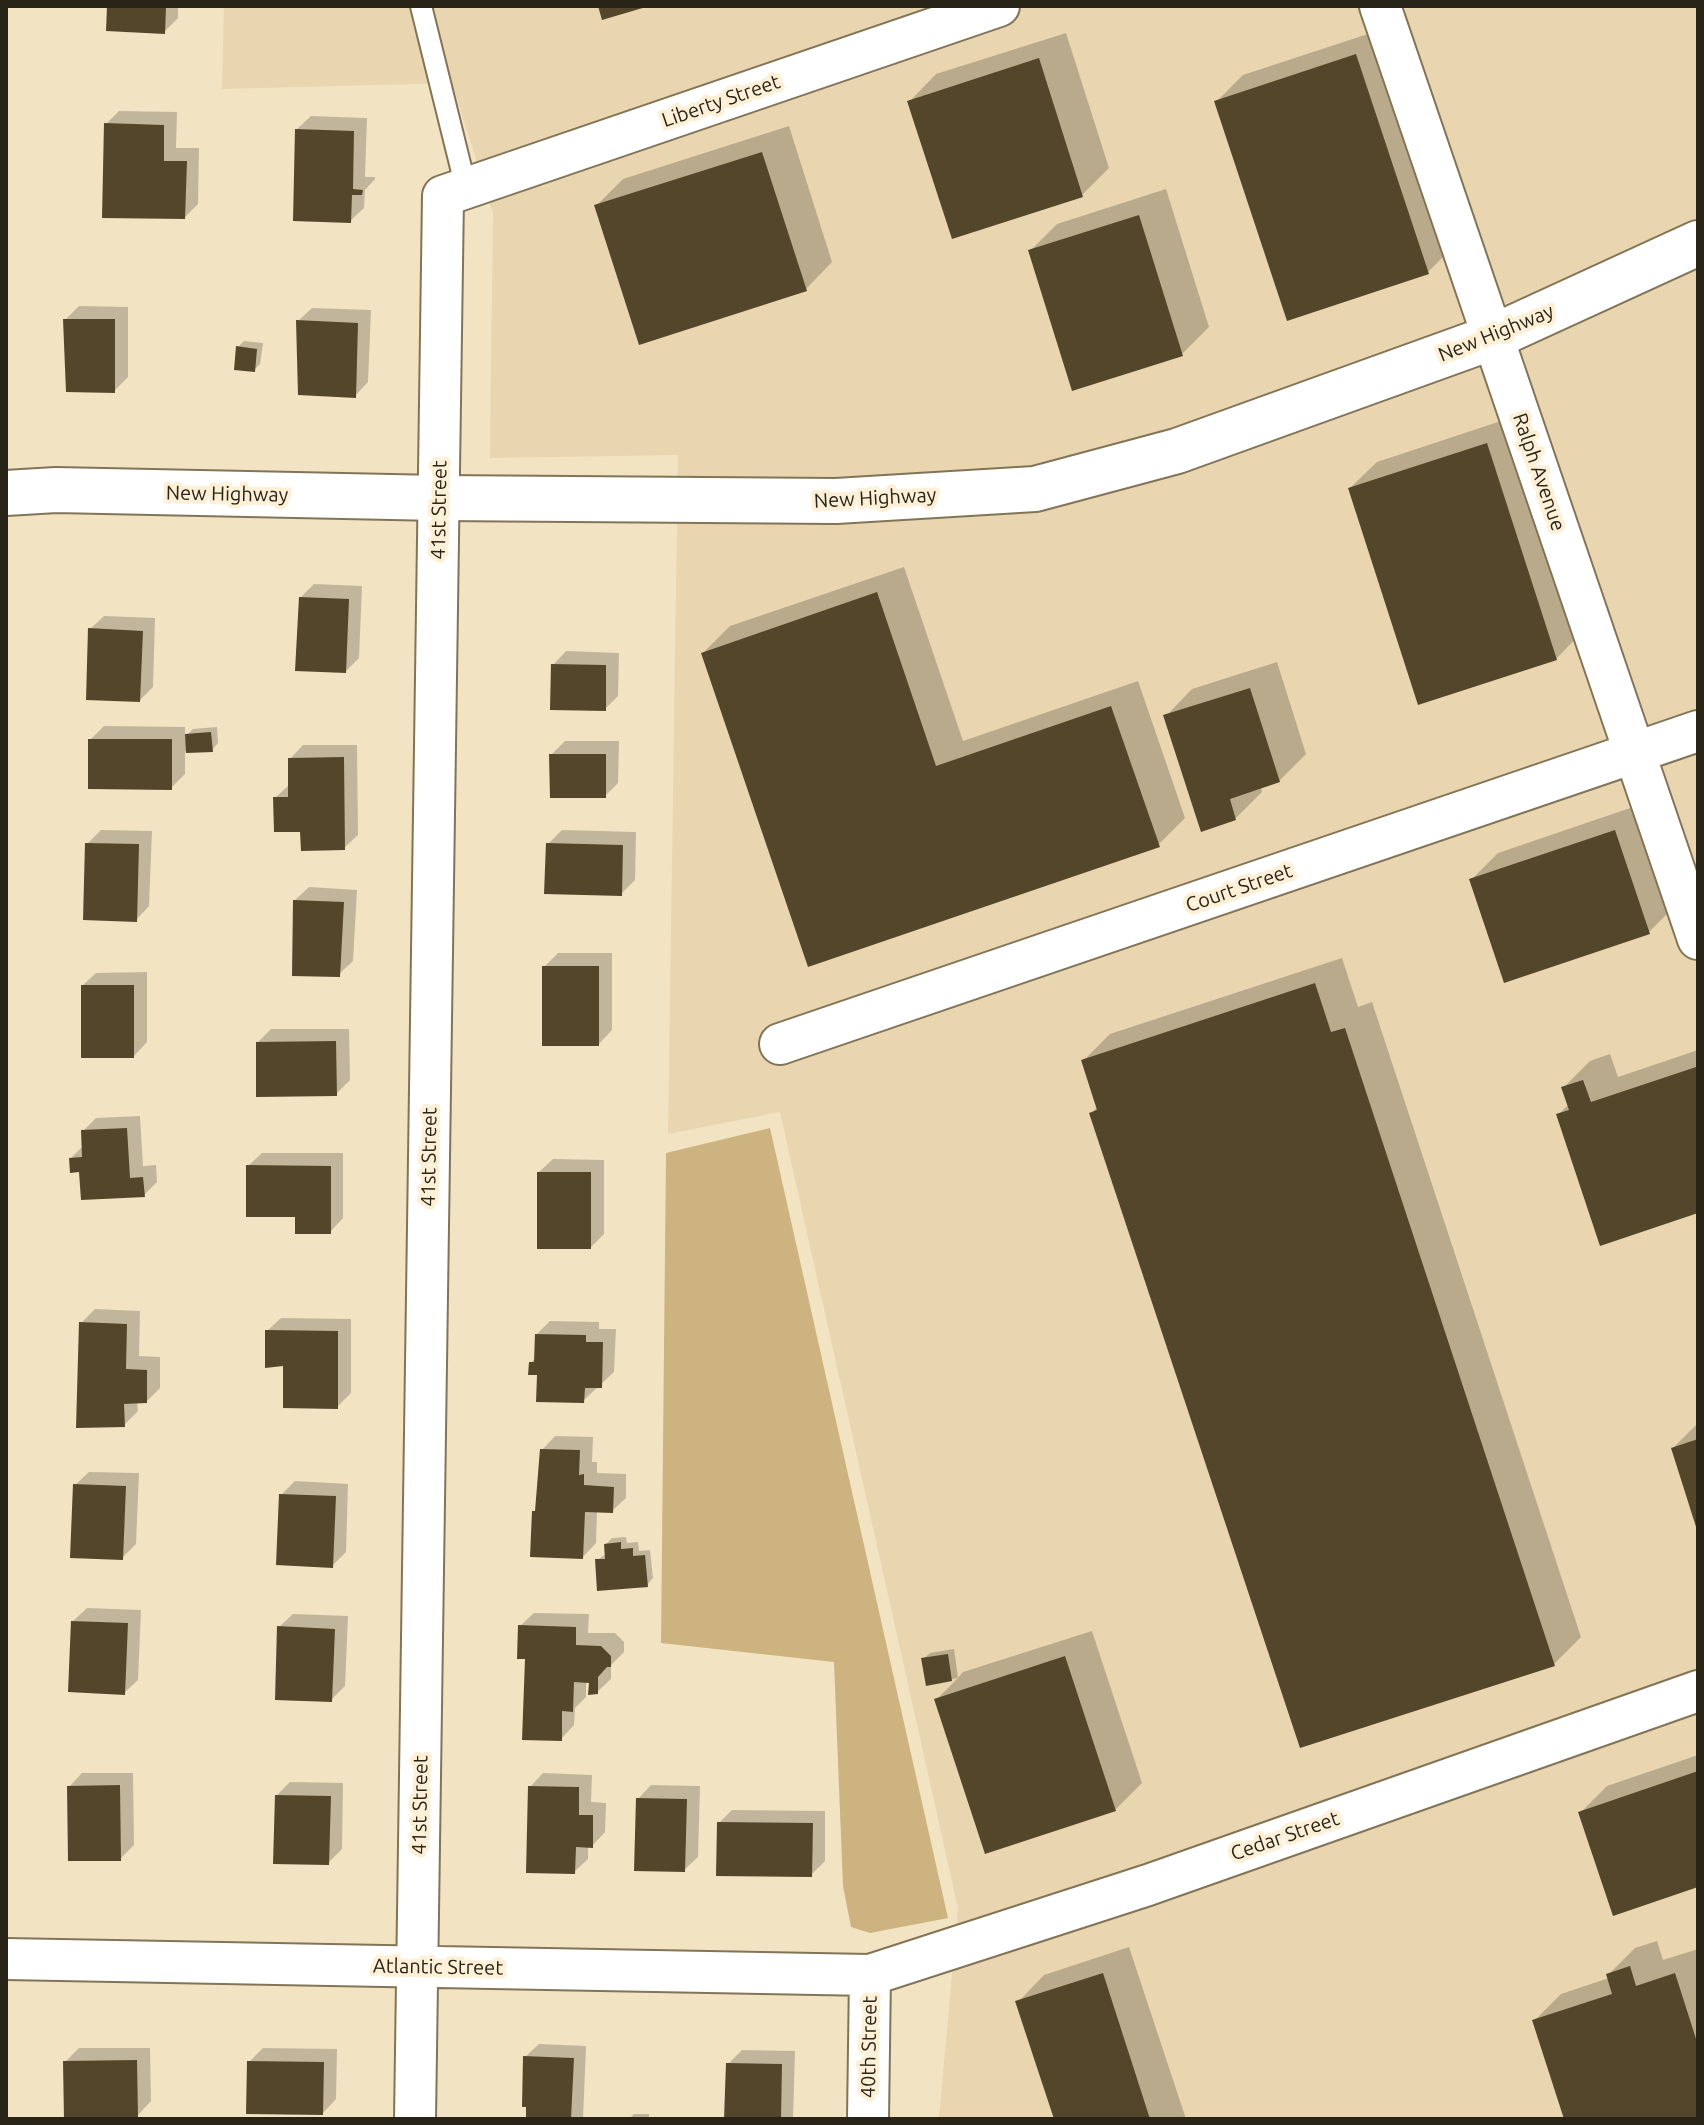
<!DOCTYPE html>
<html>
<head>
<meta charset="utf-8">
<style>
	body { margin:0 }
	#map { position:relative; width:1704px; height:2125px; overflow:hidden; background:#f2e3c3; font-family:Ubuntu,sans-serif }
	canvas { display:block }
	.frame { position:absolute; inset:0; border:8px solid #292418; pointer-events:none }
</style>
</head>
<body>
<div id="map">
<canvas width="1704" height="2125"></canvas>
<div class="frame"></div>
</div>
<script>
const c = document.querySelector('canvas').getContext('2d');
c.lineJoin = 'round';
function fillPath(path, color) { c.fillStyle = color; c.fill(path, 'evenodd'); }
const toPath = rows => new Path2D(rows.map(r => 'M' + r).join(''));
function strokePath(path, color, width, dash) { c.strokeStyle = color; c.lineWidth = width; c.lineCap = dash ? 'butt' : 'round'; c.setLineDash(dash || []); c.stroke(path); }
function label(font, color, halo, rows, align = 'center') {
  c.font = font + ' Ubuntu,sans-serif'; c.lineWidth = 8; c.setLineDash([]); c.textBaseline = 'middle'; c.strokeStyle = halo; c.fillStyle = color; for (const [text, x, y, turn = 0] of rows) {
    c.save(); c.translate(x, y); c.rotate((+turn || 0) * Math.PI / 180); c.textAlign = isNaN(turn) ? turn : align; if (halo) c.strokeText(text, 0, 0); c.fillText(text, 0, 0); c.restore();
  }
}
fillPath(toPath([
	[224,6,1698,6,1698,2119,939,2119,958,1908,780,1112,668,1134,678,455,490,458,493,213,452,83,222,89]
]), '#e9d5af');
fillPath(toPath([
	[770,1128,948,1918,870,1933,851,1927,843,1886,834,1662,661,1643,666,1153]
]), '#ccb37f');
fillPath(toPath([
	[109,6,178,6,178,18,164,32],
	[1383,29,1454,246,1428,272,1216,102,1243,75],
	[1066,33,1109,168,1082,195,910,101,936,74],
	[119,111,177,112,176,148,199,148,198,204,185,217,106,124],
	[311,116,367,118,365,177,375,177,375,179,365,190,364,208,350,221,297,129],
	[789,126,832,262,806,289,596,206,623,179],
	[1166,189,1209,327,1182,354,1074,388,1030,251,1057,224],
	[79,306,128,307,128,377,114,391,65,320],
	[312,308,371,310,368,382,355,396,298,321],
	[244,341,263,343,260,364,254,370,238,347],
	[1513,417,1582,632,1556,659,1350,488,1377,462],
	[904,567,963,741,1138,681,1185,818,1158,845,809,964,703,653,730,626],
	[314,584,362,586,359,658,346,671,300,598],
	[104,616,155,618,153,687,140,700,90,629],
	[566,651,619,653,618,696,605,709,553,665],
	[1277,662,1306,754,1279,781,1261,787,1262,792,1235,819,1166,716,1192,689],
	[104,726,185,727,185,737,193,729,217,727,218,743,212,750,185,751,185,774,171,788,90,740],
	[565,741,619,741,618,783,605,796,551,755],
	[303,745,357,745,358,835,344,848,302,830,275,798,290,784,290,759],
	[1642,804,1676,905,1649,932,1471,880,1498,853],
	[101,830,152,831,149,906,136,920,87,844],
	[562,830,636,832,635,880,621,894,548,844],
	[309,887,357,890,353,961,339,974,295,900],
	[558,953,612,953,612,1030,599,1044,544,967],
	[1342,958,1358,1007,1372,1002,1581,1637,1554,1664,1091,1114,1098,1106,1083,1061,1110,1034],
	[147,972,147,1042,134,1056,82,986,96,973],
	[271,1029,349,1029,350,1080,336,1094,258,1042],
	[1698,1050,1698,1211,1558,1115,1569,1104,1563,1088,1590,1061,1610,1054,1618,1077],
	[140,1116,143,1166,156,1165,157,1182,144,1195,81,1170,71,1158,83,1146,83,1131,96,1118],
	[262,1153,343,1153,343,1218,330,1232,297,1215,248,1166],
	[553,1159,604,1160,604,1234,591,1247,539,1172],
	[95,1309,140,1311,139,1356,160,1357,160,1388,147,1401,137,1402,138,1411,124,1425,81,1323],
	[281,1318,351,1319,351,1393,337,1407,285,1364,267,1331],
	[550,1321,599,1322,599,1329,616,1329,614,1372,583,1401,539,1373,530,1363,536,1358,537,1334],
	[1698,1423,1698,1525,1673,1448],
	[555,1436,593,1437,592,1462,597,1462,597,1473,626,1474,626,1498,612,1511,597,1511,596,1543,583,1557,534,1512,537,1508,542,1450],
	[89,1472,139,1473,136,1544,122,1558,75,1485],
	[295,1481,348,1484,346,1552,332,1566,281,1495],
	[626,1537,627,1543,638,1542,639,1551,650,1550,653,1578,647,1585,597,1560,606,1554,606,1544,612,1538],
	[87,1608,141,1610,138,1680,124,1693,73,1621],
	[534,1613,589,1614,588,1633,615,1633,624,1642,624,1652,611,1665,611,1679,597,1692,591,1681,586,1681,586,1697,575,1708,574,1725,561,1739,527,1657,520,1626],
	[293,1614,348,1616,345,1686,331,1700,279,1627],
	[1092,1631,1142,1783,1115,1810,937,1699,958,1678,928,1684,923,1659,930,1653,954,1649,958,1678,963,1672],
	[1698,1755,1698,1884,1580,1813,1607,1786],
	[82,1773,133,1773,134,1845,120,1859,69,1787],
	[543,1773,592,1775,591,1802,606,1803,605,1832,592,1846,588,1846,588,1859,574,1872,530,1787],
	[290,1782,343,1783,342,1849,328,1863,276,1796],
	[651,1785,700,1786,698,1857,684,1870,638,1799],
	[732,1810,825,1811,825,1861,811,1875,719,1823],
	[1657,1941,1663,1960,1698,1949,1698,2117,1691,2119,1566,2119,1534,2021,1561,1994,1609,1978,1608,1975,1635,1948],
	[1129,1947,1186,2119,1056,2119,1018,2002,1044,1975],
	[539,2044,586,2046,583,2119,528,2119,525,2057],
	[79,2048,150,2048,151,2101,138,2115,125,2115,122,2119,66,2119,65,2062],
	[263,2048,337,2049,336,2099,323,2113,249,2062],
	[742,2050,795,2051,793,2119,726,2119,728,2064],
	[634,2114,649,2114,649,2119,629,2119]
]), '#0003');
fillPath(toPath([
	[107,6,166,6,165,34,106,31],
	[598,6,646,6,646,7,602,20],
	[1356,54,1429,274,1287,321,1214,101],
	[1039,58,1083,197,952,239,907,101],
	[104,123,164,125,164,161,187,161,185,219,102,218],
	[295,129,354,131,353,189,363,190,362,195,352,195,351,223,293,221],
	[762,152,807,291,639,345,594,205],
	[1139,215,1183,356,1072,391,1028,250],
	[63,319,115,319,115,393,66,392],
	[296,320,358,323,356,398,298,395],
	[236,346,257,349,255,372,234,370],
	[1487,443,1557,660,1418,705,1348,488],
	[877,592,936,766,1111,706,1160,847,808,967,701,653],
	[299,597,349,599,346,673,295,671],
	[88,628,143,631,140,702,86,700],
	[551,664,606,665,606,711,550,710],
	[1250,688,1280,782,1230,799,1236,820,1201,832,1163,715],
	[211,732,213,752,186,753,185,734],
	[88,739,172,739,172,790,88,789],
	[549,754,606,754,606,798,550,798],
	[344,757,345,850,301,851,300,832,274,832,273,797,288,797,288,758],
	[1615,830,1650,934,1504,983,1469,879],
	[85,843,139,844,137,922,83,920],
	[546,843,623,845,622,896,544,894],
	[293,900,344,902,340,977,292,976],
	[542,966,599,966,599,1046,542,1046],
	[1315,983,1331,1032,1345,1028,1555,1666,1300,1748,1089,1113,1097,1110,1081,1060],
	[81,985,134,985,134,1058,81,1058],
	[336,1041,337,1096,256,1097,256,1042],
	[1696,1067,1698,1074,1698,1213,1600,1246,1556,1114,1569,1110,1561,1087,1583,1080,1591,1102],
	[127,1128,130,1178,143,1177,145,1197,81,1200,79,1172,70,1173,69,1158,82,1157,81,1130],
	[246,1165,331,1166,331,1234,295,1234,295,1217,246,1217],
	[537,1172,591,1172,591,1249,537,1249],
	[79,1322,127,1324,126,1369,147,1370,147,1403,124,1404,125,1427,76,1428],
	[265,1330,338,1331,338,1409,283,1408,283,1366,265,1368],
	[535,1334,586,1335,586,1342,603,1342,602,1388,585,1388,584,1403,536,1402,537,1375,528,1375,529,1362,534,1362],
	[1698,1439,1698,1530,1697,1530,1671,1448],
	[540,1449,580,1450,579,1475,584,1474,584,1485,614,1487,613,1513,585,1512,583,1559,530,1557,532,1511,535,1511],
	[73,1484,126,1486,123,1560,70,1558],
	[279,1494,336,1496,333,1568,276,1565],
	[621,1542,621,1549,633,1548,633,1556,645,1555,648,1587,597,1591,595,1559,605,1559,604,1544],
	[71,1621,128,1623,125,1695,68,1692],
	[518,1625,576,1627,576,1645,601,1646,611,1656,611,1667,607,1667,598,1677,598,1694,588,1695,589,1683,574,1682,573,1712,562,1711,562,1741,522,1740,525,1659,517,1659],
	[277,1626,335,1629,332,1702,275,1700],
	[948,1654,952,1681,926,1686,921,1658],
	[1065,1656,1116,1811,985,1854,934,1699],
	[1698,1771,1698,1887,1613,1916,1578,1812],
	[120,1785,121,1861,68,1861,67,1786],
	[528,1786,579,1787,579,1815,593,1815,593,1848,576,1847,575,1874,526,1873],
	[275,1795,331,1796,329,1865,273,1864],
	[636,1798,687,1799,685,1872,634,1871],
	[717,1822,813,1823,812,1877,716,1876],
	[1630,1966,1636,1986,1675,1973,1698,2045,1698,2119,1564,2119,1532,2020,1612,1994,1606,1974],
	[1103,1973,1150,2119,1054,2119,1015,2001],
	[523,2056,574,2058,571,2119,526,2119,526,2107,522,2107],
	[137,2060,138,2117,64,2119,63,2061],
	[247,2061,324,2062,323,2115,246,2114],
	[726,2063,782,2064,781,2119,724,2119]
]), '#53462b');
const service = toPath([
	[421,6,466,188]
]);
const minor = toPath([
	[1380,6,1698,939],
	[780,1044,1698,731],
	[6,1959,870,1975,1148,1885,1698,1691],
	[415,2119,443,196,999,6],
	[868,2119,870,1975]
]);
const secondary = toPath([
	[6,493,56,490,439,498,836,501,1035,489,1177,451,1493,337,1698,243]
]);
strokePath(service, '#827457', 24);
strokePath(minor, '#827457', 44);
strokePath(secondary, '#827457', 48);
strokePath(service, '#fff', 20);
strokePath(minor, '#fff', 40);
strokePath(secondary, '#fff', 44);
label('20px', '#292418', '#fdf0d7', [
	["Liberty Street",721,101,-19],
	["New Highway",1496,333,-22],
	["Ralph Avenue",1539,472,71],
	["New Highway",227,494,1],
	["New Highway",875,498,-3],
	["41st Street",439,510,-89],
	["Court Street",1239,888,-19],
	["41st Street",429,1157,-89],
	["41st Street",420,1805,-89],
	["Cedar Street",1285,1836,-19],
	["Atlantic Street",438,1967,1],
	["40th Street",869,2047,-89]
]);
</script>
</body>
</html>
